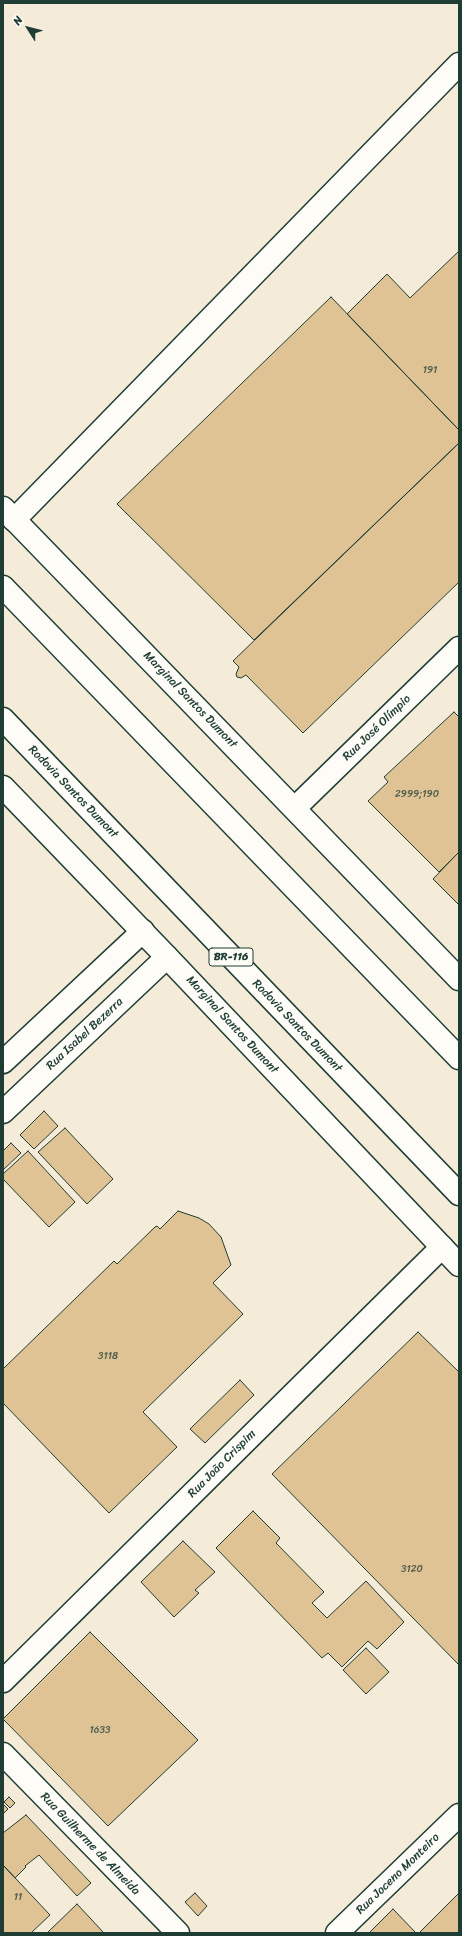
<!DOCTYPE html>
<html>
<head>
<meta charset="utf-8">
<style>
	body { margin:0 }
	#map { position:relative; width:462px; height:1936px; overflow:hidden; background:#f4ebd9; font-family:Sriracha,sans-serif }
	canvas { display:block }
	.frame { position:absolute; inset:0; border:4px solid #1f3d34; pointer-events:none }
	.north { position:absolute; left:8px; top:8px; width:40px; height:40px; -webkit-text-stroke:3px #fdfcf7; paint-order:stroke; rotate:306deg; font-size:11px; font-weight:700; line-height:16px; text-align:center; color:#1f3d34 }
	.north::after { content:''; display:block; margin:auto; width:14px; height:18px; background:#1f3d34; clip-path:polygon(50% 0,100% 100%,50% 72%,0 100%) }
</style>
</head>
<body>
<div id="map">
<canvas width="462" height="1936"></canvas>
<div class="frame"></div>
<div class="north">N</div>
</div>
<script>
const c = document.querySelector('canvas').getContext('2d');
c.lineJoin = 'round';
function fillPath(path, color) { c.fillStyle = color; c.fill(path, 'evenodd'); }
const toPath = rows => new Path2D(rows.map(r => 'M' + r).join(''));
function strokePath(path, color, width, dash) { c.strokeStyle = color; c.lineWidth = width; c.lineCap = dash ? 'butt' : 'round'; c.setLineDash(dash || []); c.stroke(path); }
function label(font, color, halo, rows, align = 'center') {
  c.font = font + ' Sriracha,sans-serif'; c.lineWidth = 3.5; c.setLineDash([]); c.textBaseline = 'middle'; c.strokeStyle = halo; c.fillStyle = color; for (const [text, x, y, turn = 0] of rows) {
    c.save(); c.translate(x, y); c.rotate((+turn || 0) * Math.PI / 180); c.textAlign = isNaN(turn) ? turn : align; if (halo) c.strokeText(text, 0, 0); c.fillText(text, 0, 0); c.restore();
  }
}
const building = toPath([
	[459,251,459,430,347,314,387,274,410,298,459,251],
	[331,297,459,430,459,443,254,640,117,504,331,297],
	[459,443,459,582,303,733,246,675,241,678,237,677,236,674,239,667,233,661,459,443],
	[454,712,459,717,459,852,439,872,368,801,388,782,384,777,454,712],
	[459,852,459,905,433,879,459,852],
	[44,1111,58,1126,34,1149,20,1135,44,1111],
	[65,1128,113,1179,87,1204,38,1152,65,1128],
	[11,1143,21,1153,3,1170,3,1151,11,1143],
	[28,1151,75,1202,49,1227,3,1179,3,1174,28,1151],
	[178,1211,199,1218,209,1224,221,1237,231,1265,213,1283,243,1314,143,1412,177,1447,109,1513,3,1403,3,1369,114,1261,117,1264,155,1227,157,1226,160,1229,178,1211],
	[418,1332,459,1372,459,1665,272,1474,418,1332],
	[240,1380,254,1395,205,1443,190,1429,240,1380],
	[253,1511,280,1538,276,1543,324,1592,312,1603,327,1618,366,1581,404,1622,377,1649,368,1641,342,1667,328,1653,322,1658,216,1548,253,1511],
	[183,1541,215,1572,195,1590,199,1593,174,1617,141,1582,183,1541],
	[90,1632,198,1740,108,1826,3,1719,90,1632],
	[366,1648,389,1672,366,1694,343,1670,366,1648],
	[9,1797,15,1803,10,1808,4,1802,9,1797],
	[3,1804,8,1809,3,1814,3,1804],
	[26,1815,91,1883,77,1896,39,1855,25,1866,26,1867,15,1878,3,1865,3,1833,26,1815],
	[3,1865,50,1915,31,1933,3,1933,3,1865],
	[195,1893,207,1906,198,1916,185,1902,195,1893],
	[459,1893,459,1933,419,1933,459,1893],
	[77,1904,104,1933,47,1933,77,1904],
	[393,1909,416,1933,369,1933,393,1909]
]);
fillPath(building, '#e0c394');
strokePath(building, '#1f3d34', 1);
const street = toPath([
	[14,520,459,64],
	[295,808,459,648],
	[3,1062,143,931],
	[3,1112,167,957],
	[3,1681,442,1247],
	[3,1754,178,1933],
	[337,1933,459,1815]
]);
const secondary = toPath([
	[3,508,459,979],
	[3,787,167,957,459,1265]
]);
const highway = toPath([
	[3,587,459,1058],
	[3,719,459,1194]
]);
strokePath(street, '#1f3d34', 25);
strokePath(secondary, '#1f3d34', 25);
strokePath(highway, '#1f3d34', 25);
strokePath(street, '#fdfcf7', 22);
strokePath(secondary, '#fdfcf7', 22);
strokePath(highway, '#fdfcf7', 22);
label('10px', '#4f5e4c', null, [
	["191",430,370],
	["2999;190",417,794],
	["3118",108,1356],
	["3120",412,1569],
	["1633",100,1730],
	["11",18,1897]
]);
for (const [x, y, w] of [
	[231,957,44]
]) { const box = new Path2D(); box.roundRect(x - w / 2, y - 9, w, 18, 3); c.fillStyle = '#fdfcf7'; c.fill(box); strokePath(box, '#1f3d34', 1); }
label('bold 11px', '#1f3d34', null, [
	["BR-116",231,957]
]);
label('12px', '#1f3d34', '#fdfcf7', [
	["Marginal Santos Dumont",190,700,46],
	["Rua José Olímpio",377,728,-44],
	["Rodovia Santos Dumont",73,792,46],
	["Marginal Santos Dumont",232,1025,47],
	["Rodovia Santos Dumont",297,1026,46],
	["Rua Isabel Bezerra",85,1034,-43],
	["Rua João Crispim",222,1464,-45],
	["Rua Guilherme de Almeida",90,1844,46],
	["Rua Joceno Monteiro",398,1874,-44]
]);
</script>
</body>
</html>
